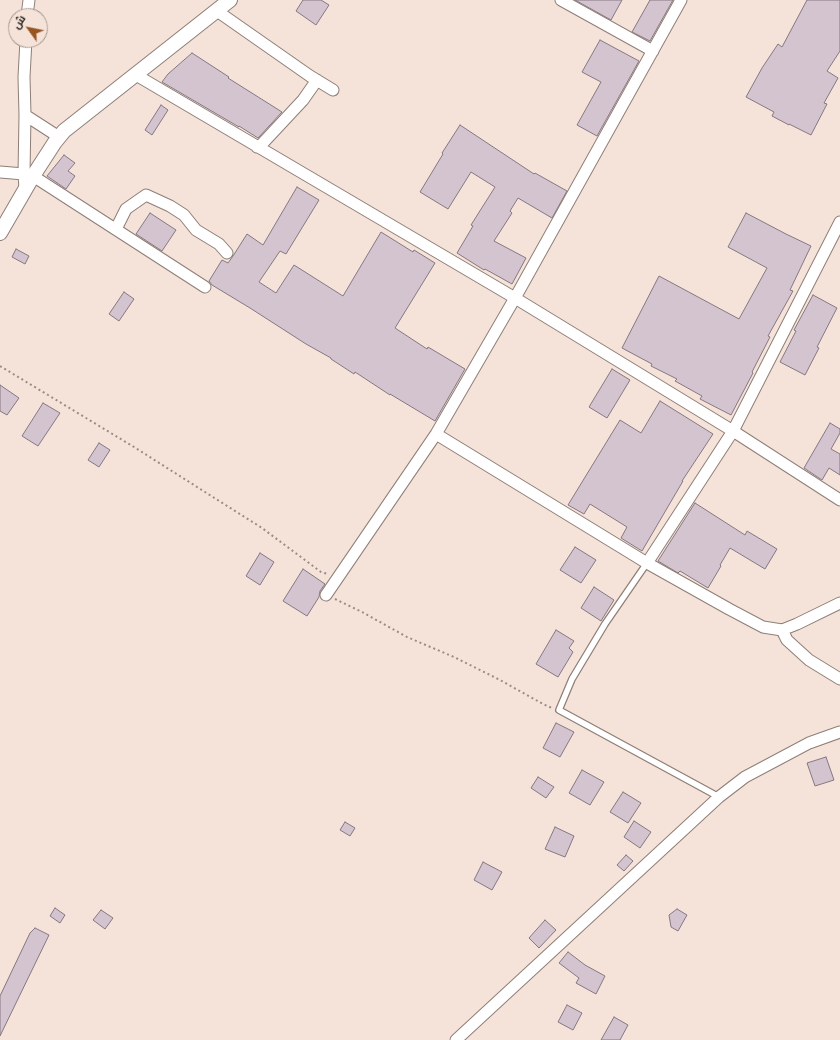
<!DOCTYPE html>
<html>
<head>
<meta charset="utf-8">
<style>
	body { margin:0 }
	#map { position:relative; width:840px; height:1040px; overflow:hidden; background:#f5e3d9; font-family:"Playfair Display",Cairo,serif }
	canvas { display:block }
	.north { position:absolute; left:8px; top:8px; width:40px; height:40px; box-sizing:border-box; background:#f5e3d9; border:1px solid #a59790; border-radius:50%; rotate:303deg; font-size:11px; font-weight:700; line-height:16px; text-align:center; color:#2c2622 }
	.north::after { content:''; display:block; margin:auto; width:14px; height:18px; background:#965521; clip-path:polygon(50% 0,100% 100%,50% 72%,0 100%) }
</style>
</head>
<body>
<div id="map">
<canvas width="840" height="1040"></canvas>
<div class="north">ش</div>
</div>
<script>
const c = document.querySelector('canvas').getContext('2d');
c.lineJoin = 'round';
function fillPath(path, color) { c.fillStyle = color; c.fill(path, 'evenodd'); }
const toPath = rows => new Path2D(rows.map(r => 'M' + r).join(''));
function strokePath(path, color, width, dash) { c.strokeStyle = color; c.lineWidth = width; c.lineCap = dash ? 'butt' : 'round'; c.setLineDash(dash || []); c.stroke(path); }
const building = toPath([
	[303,0,321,0,329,5,316,25,296,11,303,0],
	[575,0,622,0,611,20,575,0],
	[650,0,673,0,650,41,632,32,650,0],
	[807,0,840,0,840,51,827,71,838,78,824,103,827,104,811,135,789,124,789,125,772,116,774,112,746,97,762,68,778,44,782,47,807,0],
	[600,40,639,61,597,136,577,125,601,82,582,72,600,40],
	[192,53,229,77,228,78,282,112,258,138,239,126,239,127,162,82,168,74,192,53],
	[161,105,168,110,152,135,145,130,161,105],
	[460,125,534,174,535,173,567,191,552,218,518,198,510,211,512,213,494,241,526,258,512,284,485,269,484,270,457,253,473,226,471,225,495,187,471,172,448,209,420,192,443,154,442,153,460,125],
	[64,155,75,163,68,171,75,176,66,189,47,176,64,155],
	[297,187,319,200,286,254,280,251,259,282,276,293,294,265,343,296,381,232,413,252,414,250,435,263,395,328,427,349,428,347,465,369,435,421,390,394,390,395,355,372,354,374,331,359,331,358,306,344,250,308,212,285,209,281,222,260,228,263,233,256,247,234,263,245,297,187],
	[150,213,176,230,162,251,136,234,150,213],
	[746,213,786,234,811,246,790,290,793,291,768,336,770,337,752,372,753,373,731,415,700,399,702,396,675,381,677,379,651,366,652,364,622,348,659,276,739,319,767,268,728,247,746,213],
	[16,249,29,256,25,264,12,257,16,249],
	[124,292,134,299,119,321,109,314,124,292],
	[813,295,837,308,817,347,819,348,805,375,780,362,796,331,794,330,813,295],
	[612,369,630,380,607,418,589,407,612,369],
	[0,385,19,398,7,415,0,411,0,385],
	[660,401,713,434,682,481,683,481,642,551,621,538,627,527,590,504,584,514,568,505,620,420,641,433,660,401],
	[43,403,60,413,38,446,22,436,43,403],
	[830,423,840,429,840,433,831,449,840,454,840,475,829,468,822,480,804,468,830,423],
	[99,443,110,450,99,467,88,460,99,443],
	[695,503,745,535,747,531,777,549,765,569,730,548,720,565,721,566,708,588,680,571,678,573,658,561,695,503],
	[575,547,596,560,581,583,560,570,575,547],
	[260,553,274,562,260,585,246,576,260,553],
	[303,569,325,584,320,591,319,597,307,616,283,601,303,569],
	[594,587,614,600,601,621,581,608,594,587],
	[556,630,574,641,569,648,573,652,558,677,536,664,556,630],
	[556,723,574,732,560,757,543,748,556,723],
	[826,757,834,780,815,786,807,763,826,757],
	[582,770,604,782,590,805,569,793,582,770],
	[538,777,554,787,546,798,531,788,538,777],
	[623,792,641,803,628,823,610,812,623,792],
	[634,821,651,832,640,848,624,837,634,821],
	[345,822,355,828,350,836,340,830,345,822],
	[555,827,574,836,565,857,545,849,555,827],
	[626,855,633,861,624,871,617,865,626,855],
	[483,862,502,872,492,890,474,880,483,862],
	[55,908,65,915,60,923,50,916,55,908],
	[677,909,687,915,678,931,671,927,669,915,677,909],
	[101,910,113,918,105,929,93,920,101,910],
	[545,920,556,930,539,948,529,938,545,920],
	[35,928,49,935,0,1036,0,996,30,933,35,928],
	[568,952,585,965,605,976,596,994,576,983,579,978,559,963,568,952],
	[567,1005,582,1013,573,1030,558,1022,567,1005],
	[614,1017,628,1025,620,1040,601,1040,614,1017]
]);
fillPath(building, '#d3c4d0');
strokePath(building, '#857782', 1);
const service = toPath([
	[647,563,605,624,572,679,559,710,719,797]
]);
const minor = toPath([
	[561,0,653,51],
	[217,11,310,76,333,90],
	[27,16,29,0],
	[136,75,515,298,733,431,840,500],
	[25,115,59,137],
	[257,147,261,145,303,100,317,80],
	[0,172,24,174],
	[33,176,205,287],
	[25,189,24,174,25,115,24,77,26,40],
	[116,229,126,209,146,195,170,206,184,215,196,230,219,244,227,253],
	[436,434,647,563,729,609,763,627,782,630,797,624,840,603],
	[647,563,733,431,840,222],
	[326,595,436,434,515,298,681,0],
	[782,630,787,640,809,660,840,679],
	[456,1040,719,797,745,777,809,743,840,732]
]);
const tertiary = toPath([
	[0,233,33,176,55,142,64,131,230,0]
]);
strokePath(service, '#8e7f76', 8);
strokePath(minor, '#8e7f76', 13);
strokePath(tertiary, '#8e7f76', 16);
strokePath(toPath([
	[0,366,134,447,205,492,262,528,321,572,328,574],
	[335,599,362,612,407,637,454,657,500,680,543,704,552,708]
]), '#998c85', 2, [2, 3]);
strokePath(service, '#fff', 5.5);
strokePath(minor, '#fff', 11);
strokePath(tertiary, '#fff', 14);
</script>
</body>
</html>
